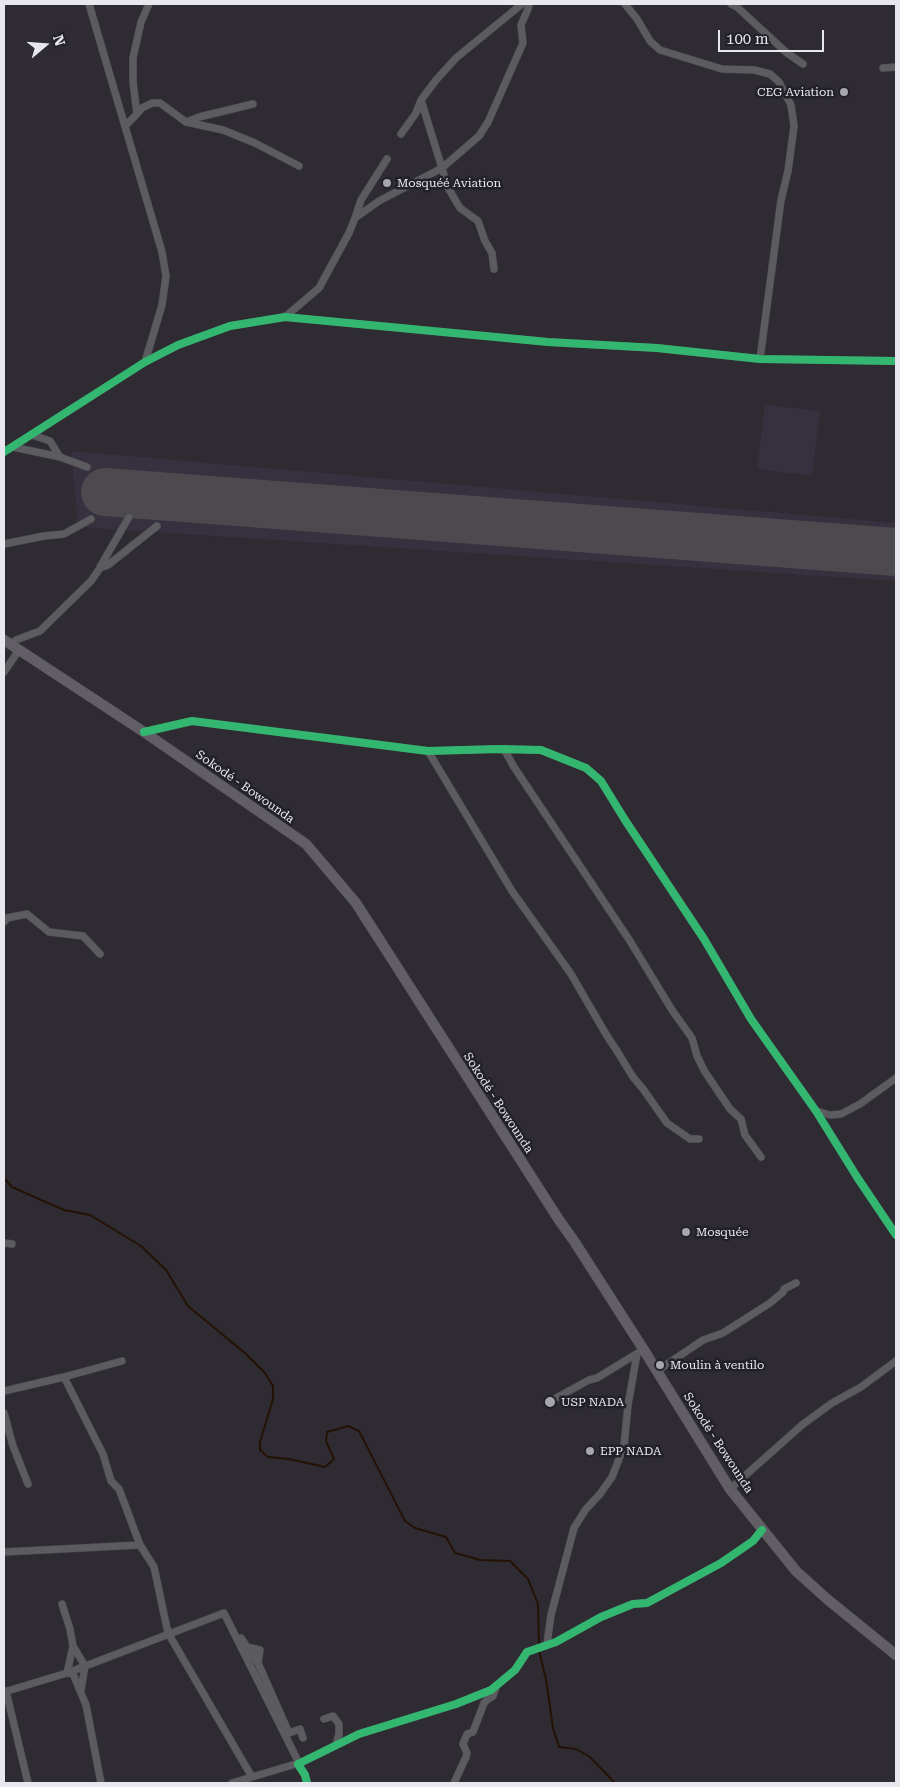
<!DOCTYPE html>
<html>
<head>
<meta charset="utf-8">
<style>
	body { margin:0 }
	#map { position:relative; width:900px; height:1787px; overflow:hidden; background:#2e2c32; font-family:"Roboto Serif",serif }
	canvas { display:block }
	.frame { position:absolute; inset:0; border:5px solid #e9e7ee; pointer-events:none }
	.north { position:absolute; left:20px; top:20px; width:50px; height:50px; -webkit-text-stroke:4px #23202a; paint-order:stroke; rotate:72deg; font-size:14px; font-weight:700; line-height:20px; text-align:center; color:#e9e7ee }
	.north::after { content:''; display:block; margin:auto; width:18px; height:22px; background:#e9e7ee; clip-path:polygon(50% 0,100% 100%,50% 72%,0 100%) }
	.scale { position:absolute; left:718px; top:30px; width:106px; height:22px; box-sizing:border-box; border:2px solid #e9e7ee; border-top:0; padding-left:6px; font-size:15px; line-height:18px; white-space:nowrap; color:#e9e7ee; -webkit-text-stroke:4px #23202a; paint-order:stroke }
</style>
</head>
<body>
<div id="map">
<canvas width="900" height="1787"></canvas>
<div class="frame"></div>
<div class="north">N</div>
<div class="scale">100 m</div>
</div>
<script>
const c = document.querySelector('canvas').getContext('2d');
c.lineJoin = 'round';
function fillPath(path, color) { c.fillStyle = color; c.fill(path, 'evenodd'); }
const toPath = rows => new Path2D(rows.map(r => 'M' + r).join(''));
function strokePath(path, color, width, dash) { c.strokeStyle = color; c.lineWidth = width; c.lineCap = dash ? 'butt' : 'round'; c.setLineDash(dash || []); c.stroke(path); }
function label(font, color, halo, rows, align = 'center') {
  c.font = font + ' "Roboto Serif",serif'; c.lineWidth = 5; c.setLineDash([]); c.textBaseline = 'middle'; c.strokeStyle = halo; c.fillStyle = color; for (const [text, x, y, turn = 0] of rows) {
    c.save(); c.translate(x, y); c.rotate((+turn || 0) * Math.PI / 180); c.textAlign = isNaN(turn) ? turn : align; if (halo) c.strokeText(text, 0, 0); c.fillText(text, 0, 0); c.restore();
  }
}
fillPath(toPath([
	[765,405,820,411,812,476,757,469],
	[71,451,896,523,896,581,78,527]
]), '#36303f');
strokePath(toPath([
	[4,1178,12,1187,64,1210,90,1215,141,1246,166,1270,188,1306,246,1354,265,1373,273,1386,273,1399,260,1442,260,1450,268,1457,289,1459,325,1467,334,1459,326,1441,327,1432,348,1426,359,1431,405,1521,415,1528,446,1537,455,1553,480,1560,510,1561,528,1579,538,1604,539,1646],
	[539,1651,546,1679,553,1728,559,1747,576,1749,590,1757,615,1783]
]), '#241305', 2);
strokePath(toPath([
	[105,492,896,552]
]), '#4c4a4f', 48);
const street = toPath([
	[89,4,162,252,166,276,162,305,145,362],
	[625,4,637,19,650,41,660,50,722,69,754,70,770,74,779,82,791,105,794,126,788,171,781,200,760,359],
	[731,4,737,7,787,53,803,64],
	[883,68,896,67],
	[137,114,142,108,152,103,160,103,186,122,223,130,255,143,299,166],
	[186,122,199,117,253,104],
	[125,126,137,114,133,82,133,58,141,22,149,4],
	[401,134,416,113,421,100],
	[355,218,361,200,387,159],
	[494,269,492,253,485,241,478,221,460,208,447,186,442,168,479,136,488,122,523,43,521,25,528,9,529,4],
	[285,317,319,288,349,233,355,218,379,201,442,168,421,100,436,80,456,58,522,4],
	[32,435,50,441,60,457],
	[13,447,60,457,87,467],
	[4,452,145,362,178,345,230,326,285,317,548,342,657,348,760,359,896,361],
	[4,544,44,536,64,534,91,519],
	[100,567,129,517],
	[12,645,16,640,40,631,91,581,100,568,108,565,157,526],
	[4,672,19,650],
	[144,732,192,721,428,751,499,749,541,750,586,768,601,781,625,820,704,939,751,1019,816,1111,857,1177,896,1235],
	[504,749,514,767,630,941,672,1010,692,1038,697,1056,705,1072,730,1109,741,1119,745,1135,761,1157],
	[428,751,512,891,571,974,607,1036,617,1051,633,1077,643,1089,667,1123,690,1139,699,1139],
	[4,922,7,918,27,914,49,932,83,936,100,954],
	[816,1111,830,1115,841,1114,860,1104,896,1078],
	[4,1243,12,1244],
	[657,1371,703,1340,723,1333,770,1303,783,1292,784,1289,796,1283],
	[64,1377,122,1361],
	[4,1391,64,1377,103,1454,111,1481,119,1489,140,1545,154,1567,168,1633,252,1777],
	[556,1398,589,1380,597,1378,638,1353],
	[4,1413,13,1446,28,1484],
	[730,1489,802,1425,832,1403,861,1387,896,1361],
	[4,1552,140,1545],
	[62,1604,70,1629,73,1646,67,1673,73,1674,86,1705,101,1783],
	[241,1638,258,1663,289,1733,300,1729,303,1738],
	[547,1644,551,1615,574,1528,586,1509,600,1494,612,1477,624,1446,628,1405,637,1354],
	[73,1646,85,1666,81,1690],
	[247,1647,260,1650,258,1663],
	[6,1691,28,1783],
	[4,1692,67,1673,224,1613,299,1763,232,1783],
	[324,1719,333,1716,339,1724,339,1734,336,1745],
	[307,1783,305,1775,298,1764,359,1734,456,1704,491,1690,515,1670,527,1652,556,1642,601,1617,633,1604,647,1603,721,1563,753,1541,762,1530],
	[454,1783,466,1757,467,1753,463,1744,467,1734,473,1732,484,1703,488,1699,493,1696,496,1687]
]);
const secondary = toPath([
	[4,640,144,732,306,844,356,903,559,1220,574,1241,642,1347,730,1489,796,1571,827,1599,896,1655]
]);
strokePath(street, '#49474c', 8);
strokePath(secondary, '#49474c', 11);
strokePath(street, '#5c5b5f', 7);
strokePath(secondary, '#615e65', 10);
strokePath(toPath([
	[4,452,145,362,178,345,230,326,285,317,548,342,657,348,760,359,896,361],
	[144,732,192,721,428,751,499,749,541,750,586,768,601,781,625,820,704,939,751,1019,816,1111,857,1177,896,1235],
	[307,1783,305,1775,298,1764,359,1734,456,1704,491,1690,515,1670,527,1652,556,1642,601,1617,633,1604,647,1603,721,1563,753,1541,762,1530]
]), '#33b770', 8);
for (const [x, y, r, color] of [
	[844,92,5,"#a8a6ac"],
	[387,183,5,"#a8a6ac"],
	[686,1232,5,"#a8a6ac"],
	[660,1365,5,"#a8a6ac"],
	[550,1402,6,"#a8a6ac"],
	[590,1451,5,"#a8a6ac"]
]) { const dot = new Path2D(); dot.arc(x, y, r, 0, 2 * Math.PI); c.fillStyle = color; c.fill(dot); strokePath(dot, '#23202a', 2); }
label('12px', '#e9e7ee', '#23202a', [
	["CEG Aviation",834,92,"right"],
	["Mosquéé Aviation",397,183],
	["Mosquée",696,1232],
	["Moulin à ventilo",670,1365],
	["USP NADA",561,1402],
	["EPP NADA",600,1451]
], 'left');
label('12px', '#e9e7ee', '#23202a', [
	["Sokodé - Bowounda",245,787,35],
	["Sokodé - Bowounda",498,1103,57],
	["Sokodé - Bowounda",718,1443,57]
]);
</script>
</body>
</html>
